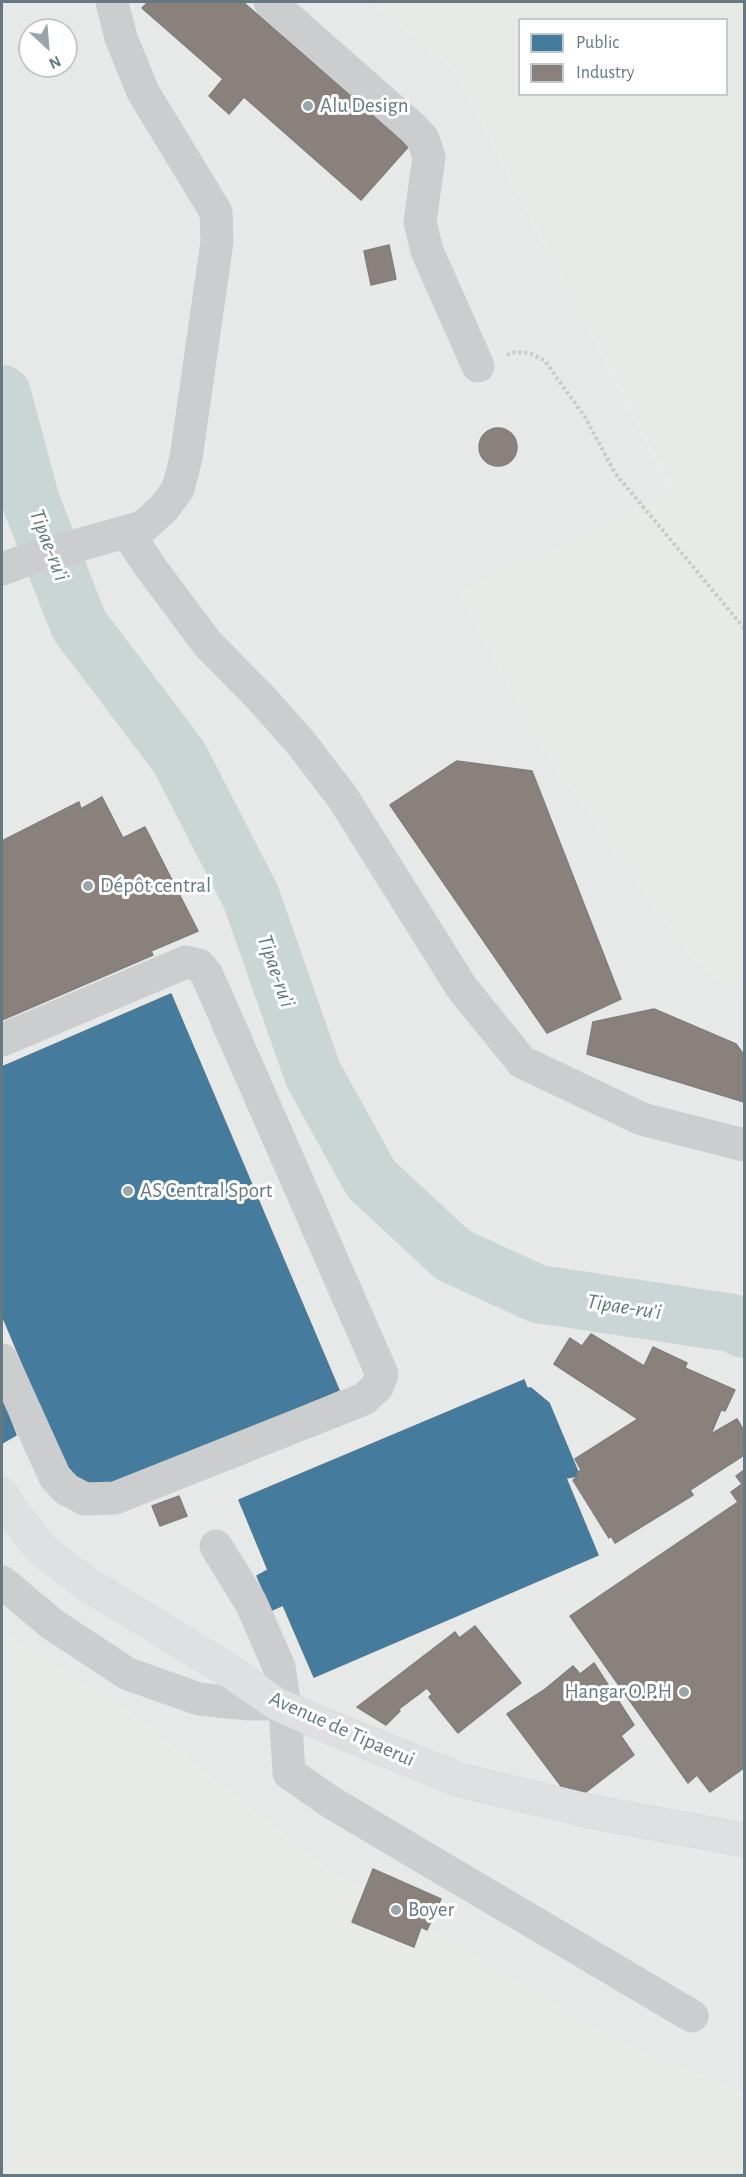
<!DOCTYPE html>
<html>
<head>
<meta charset="utf-8">
<style>
	body { margin:0 }
	#map { position:relative; width:746px; height:2177px; overflow:hidden; background:#f8f8f8; font-family:"Alegreya Sans",sans-serif }
	canvas { display:block }
	.frame { position:absolute; inset:0; border:3px solid #647981; pointer-events:none }
	.legend { position:absolute; left:518px; top:18px; width:210px; height:78px; box-sizing:border-box; background:#fff; border:2px solid #c1c9cd; margin:0; padding:8px 10px; list-style:none; font-size:18px; color:#647981 }
	.legend li { display:flex; align-items:center; gap:12px; height:30px }
	.legend b { width:30px; border:2px solid #c1c9cd }
	.north { position:absolute; left:18px; top:18px; width:60px; height:60px; box-sizing:border-box; background:#fff; border:2px solid #c1c9cd; border-radius:50%; rotate:154deg; font-size:16px; font-weight:700; line-height:24px; text-align:center; color:#647981 }
	.north::after { content:''; display:block; margin:auto; width:21px; height:27px; background:#98a5ab; clip-path:polygon(50% 0,100% 100%,50% 72%,0 100%) }
</style>
</head>
<body>
<div id="map">
<canvas width="746" height="2177"></canvas>
<div class="frame"></div>
<ul class="legend">
<li><b style="height:16px;background:#457b9d"></b>Public</li>
<li><b style="height:16px;background:#8a817c"></b>Industry</li>
</ul>
<div class="north">N</div>
</div>
<script>
const c = document.querySelector('canvas').getContext('2d');
c.lineJoin = 'round';
function fillPath(path, color) { c.fillStyle = color; c.fill(path, 'evenodd'); }
const toPath = rows => new Path2D(rows.map(r => 'M' + r).join(''));
function strokePath(path, color, width, dash) { c.strokeStyle = color; c.lineWidth = width; c.lineCap = dash ? 'butt' : 'round'; c.setLineDash(dash || []); c.stroke(path); }
function label(font, color, halo, rows, align = 'center') {
  c.font = font + ' "Alegreya Sans",sans-serif'; c.lineWidth = 6; c.setLineDash([]); c.textBaseline = 'middle'; c.strokeStyle = halo; c.fillStyle = color; for (const [text, x, y, turn = 0] of rows) {
    c.save(); c.translate(x, y); c.rotate((+turn || 0) * Math.PI / 180); c.textAlign = isNaN(turn) ? turn : align; if (halo) c.strokeText(text, 0, 0); c.fillText(text, 0, 0); c.restore();
  }
}
fillPath(toPath([
	[2,2,371,2,455,70,673,494,460,592,540,744,688,954,744,1000,744,2094,618,2042,321,1865,128,1712,2,1633],
	[30,30,66,30,66,66,30,66]
]), '#e7e9e8');
fillPath(toPath([
	[371,2,744,2,744,1000,688,954,540,744,460,592,673,493,455,70],
	[520,20,726,20,726,94,520,94],
	[2,1633,128,1712,321,1865,618,2042,744,2094,744,2175,2,2175]
]), '#e8eae5');
const public = toPath([
	[171,994,339,1390,101,1490,68,1472,2,1315,2,1067,171,994],
	[524,1380,527,1388,531,1388,549,1403,578,1472,578,1476,566,1478,598,1555,314,1677,283,1605,272,1610,257,1576,268,1570,239,1500,524,1380],
	[2,1399,16,1435,2,1443,2,1399]
]);
fillPath(public, '#457b9d');
strokePath(public, '#4e7a95', 1.5);
const industry = toPath([
	[148,2,243,2,409,146,361,200,244,97,229,114,209,96,223,79,142,8,148,2],
	[389,245,396,279,371,285,364,251,389,245],
	'479 447a19 19 0 1 1 38 0a19 19 0 1 1-38 0Z',
	[457,761,532,771,621,999,547,1033,390,805,457,761],
	[102,797,123,838,145,827,198,931,151,951,153,955,2,1020,2,841,79,802,81,809,102,797],
	[654,1009,736,1044,744,1055,744,1102,587,1054,593,1022,654,1009],
	[591,1334,644,1366,653,1347,687,1363,685,1368,735,1390,725,1411,721,1410,711,1434,737,1419,744,1431,744,1455,690,1490,693,1495,615,1543,611,1536,609,1538,573,1480,578,1476,577,1473,581,1470,575,1459,638,1419,554,1364,570,1338,582,1346,591,1334],
	[744,1470,744,1768,710,1792,697,1775,688,1783,570,1616,738,1502,731,1492,742,1484,736,1476,744,1470],
	[179,1496,187,1516,160,1526,152,1506,179,1496],
	[475,1626,521,1683,458,1733,429,1697,432,1694,427,1688,399,1709,400,1711,386,1725,357,1707,455,1632,459,1638,475,1626],
	[594,1663,634,1725,621,1736,634,1755,586,1792,561,1786,507,1714,544,1690,573,1666,580,1674,594,1663],
	[373,1869,441,1899,427,1930,421,1927,414,1947,352,1922,373,1869]
]);
fillPath(industry, '#8a817c');
strokePath(industry, '#7f7f7e', 1.5);
strokePath(toPath([
	[2,394,31,502,79,625,179,757,251,897,313,1074,371,1179,453,1255,538,1294,732,1323,744,1329]
]), '#cad5d6', 58);
const major = toPath([
	[2,1495,10,1509,42,1550,87,1584,223,1667,277,1704,322,1724,460,1780,593,1812,744,1840]
]);
strokePath(major, '#d4d5d6', 34);
strokePath(toPath([
	[507,355,515,352,530,353,545,361,585,417,615,473,744,628]
]), '#c9cacb', 4, [3, 3]);
strokePath(toPath([
	[270,2,413,128,423,139,429,157,420,222,427,251,478,366],
	[127,532,151,568,207,643,261,698,301,743,343,798,462,988,522,1062,642,1119,744,1145],
	[2,569,29,559,143,527,164,508,178,489,186,458,217,242,216,212,143,92,121,38,112,2],
	[2,1040,186,962,199,965,207,975,382,1374,377,1387,364,1399,115,1498,85,1499,66,1489,55,1477,2,1360],
	[216,1546,251,1603,279,1667,285,1707,289,1773,332,1803,692,2016],
	[2,1582,52,1624,128,1674,199,1699,249,1704,277,1704]
]), '#cbcdce', 33);
strokePath(major, '#dfe0e1', 33);
for (const [x, y, r, color] of [
	[308,106,6,"#98a5ab"],
	[88,886,6,"#98a5ab"],
	[128,1191,6,"#98a5ab"],
	[684,1692,6,"#98a5ab"],
	[396,1910,6,"#98a5ab"]
]) { const dot = new Path2D(); dot.arc(x, y, r, 0, 2 * Math.PI); c.fillStyle = color; c.fill(dot); strokePath(dot, '#fff', 2); }
label('21px', '#647981', '#fff', [
	["Alu Design",320,106],
	["Dépôt central",100,886],
	["AS Central Sport",140,1191],
	["Hangar O.P.H",672,1692,"right"],
	["Boyer",408,1910]
], 'left');
label('21px', '#647981', '#fff', [
	["Avenue de Tipaerui",342,1729,24]
]);
label('italic 22px', '#5f777b', '#fff', [
	["Tipae-ru’i",49,545,69],
	["Tipae-ru’i",276,971,71],
	["Tipae-ru’i",624,1307,9]
]);
</script>
</body>
</html>
